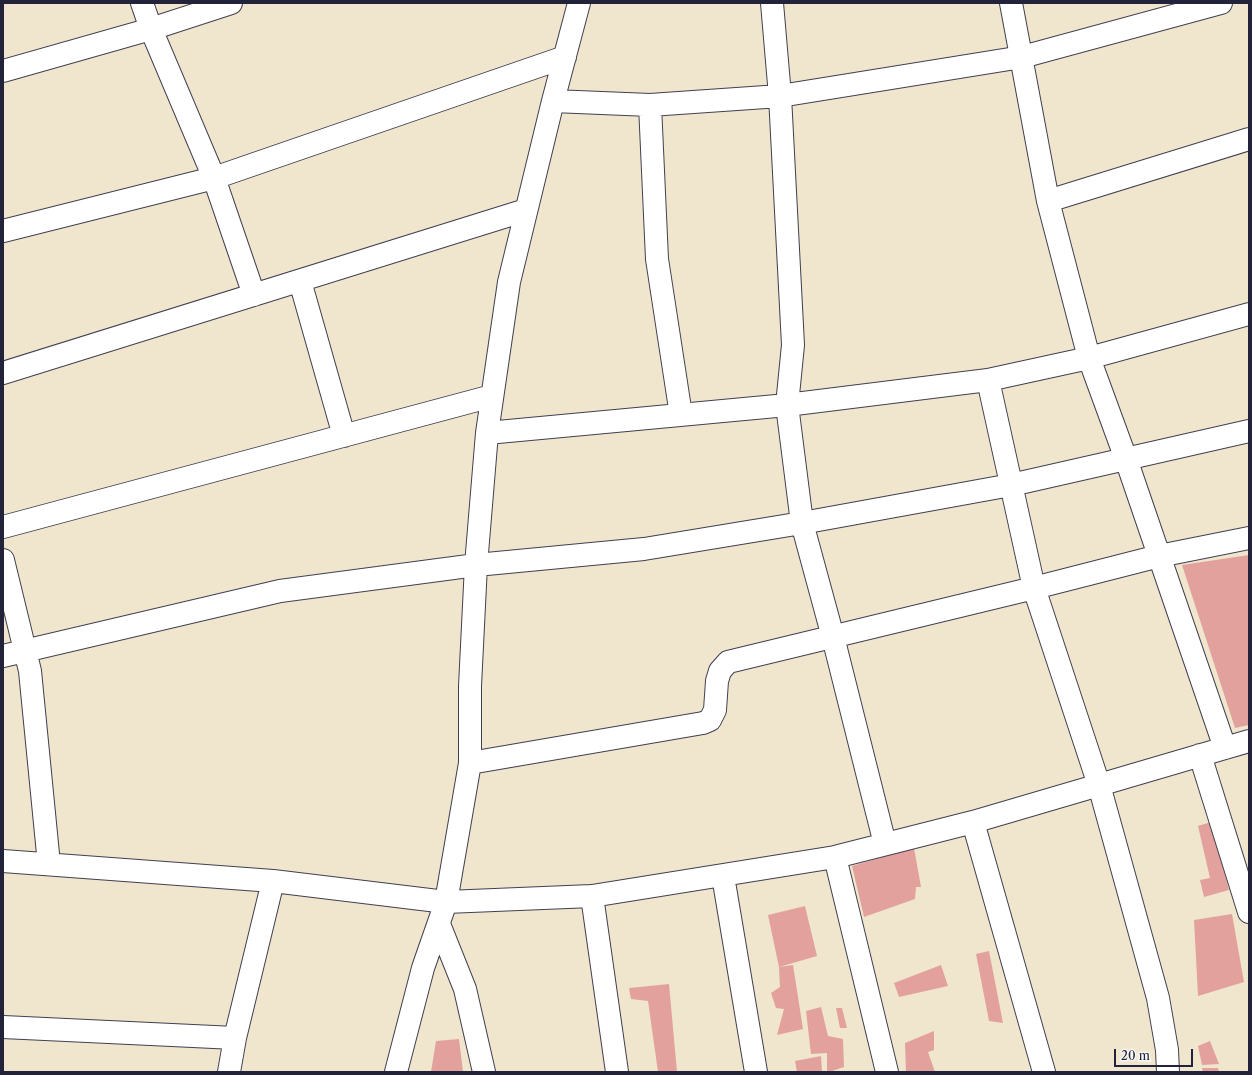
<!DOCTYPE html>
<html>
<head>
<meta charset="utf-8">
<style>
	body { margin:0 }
	#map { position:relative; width:1252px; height:1075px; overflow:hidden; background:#efe6cd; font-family:"Libre Caslon Text",serif }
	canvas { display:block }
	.frame { position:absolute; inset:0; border:4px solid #22223b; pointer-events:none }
	.scale { position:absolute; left:1114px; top:1049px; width:79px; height:18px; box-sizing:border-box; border:2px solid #22223b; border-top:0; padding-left:5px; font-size:12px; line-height:14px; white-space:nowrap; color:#22223b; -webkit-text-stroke:3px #f6f6f2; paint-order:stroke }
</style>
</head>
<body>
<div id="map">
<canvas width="1252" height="1075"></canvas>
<div class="frame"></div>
<div class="scale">20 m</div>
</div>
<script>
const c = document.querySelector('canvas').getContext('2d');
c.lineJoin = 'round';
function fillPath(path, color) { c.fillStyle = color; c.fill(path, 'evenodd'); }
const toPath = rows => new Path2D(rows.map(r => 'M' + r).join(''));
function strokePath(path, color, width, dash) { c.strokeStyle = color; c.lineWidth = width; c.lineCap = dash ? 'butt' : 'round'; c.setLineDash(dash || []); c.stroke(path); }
fillPath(toPath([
	[1249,555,1249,725,1235,728,1182,565],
	[1211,822,1229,890,1204,897,1200,880,1210,878,1198,826],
	[914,848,921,887,916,887,915,899,864,917,852,866],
	[805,906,817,956,779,967,793,965,803,1029,777,1035,784,1009,776,1008,771,993,780,987,779,967,768,915],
	[1232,914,1244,982,1198,996,1194,920],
	[989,951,1003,1023,989,1021,976,954],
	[941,965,948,986,899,997,894,983],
	[669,984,677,1072,658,1072,648,1001,631,999,629,988],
	[821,1007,828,1036,843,1039,844,1067,829,1072,827,1072,827,1053,811,1054,806,1011],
	[836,1008,842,1008,847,1028,840,1028],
	[934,1031,934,1050,928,1052,935,1072,906,1072,905,1043],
	[459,1039,463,1072,431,1072,436,1041],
	[1210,1041,1219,1064,1202,1065,1198,1046],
	[821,1056,822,1072,797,1072,795,1061],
	[1202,1068,1218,1068,1219,1072,1203,1072]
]), '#e3a19d');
const street = toPath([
	[142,3,151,29,214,178,254,295],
	[772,3,780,96,793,345,787,405,802,523,833,637,885,844],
	[1011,3,1048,201,1089,358,1126,459,1225,748],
	[3,71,151,29,231,3],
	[553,101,650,105,780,96,1022,57,1221,3],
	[650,105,657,259,681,415],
	[1048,201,1249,139],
	[3,231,214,178,565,57],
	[300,281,344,436],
	[3,373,526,210],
	[988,380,1034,588,1099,785,1158,998,1167,1050,1168,1072],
	[487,433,787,405,988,380,1089,358,1249,314],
	[3,527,492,396],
	[3,560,30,671,49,864],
	[3,656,280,591,476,565,644,549,802,523,1011,485,1249,431],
	[1200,755,1249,912],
	[470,763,703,723,710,720,715,710,717,681,720,671,728,662,1034,588,1159,556,1249,538],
	[973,822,1044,1072],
	[835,857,887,1072],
	[3,861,273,881,446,902,592,896,835,857,973,822,1225,748,1249,741],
	[723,876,756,1072],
	[592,896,617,1072],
	[439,924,465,989,484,1072],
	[3,1027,235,1038],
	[229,1072,235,1038,273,881],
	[396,1072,423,968,446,902,470,763,470,686,476,565,487,433,509,282,553,101,579,3]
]);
strokePath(street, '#413f51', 24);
strokePath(street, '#fff', 22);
</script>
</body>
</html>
